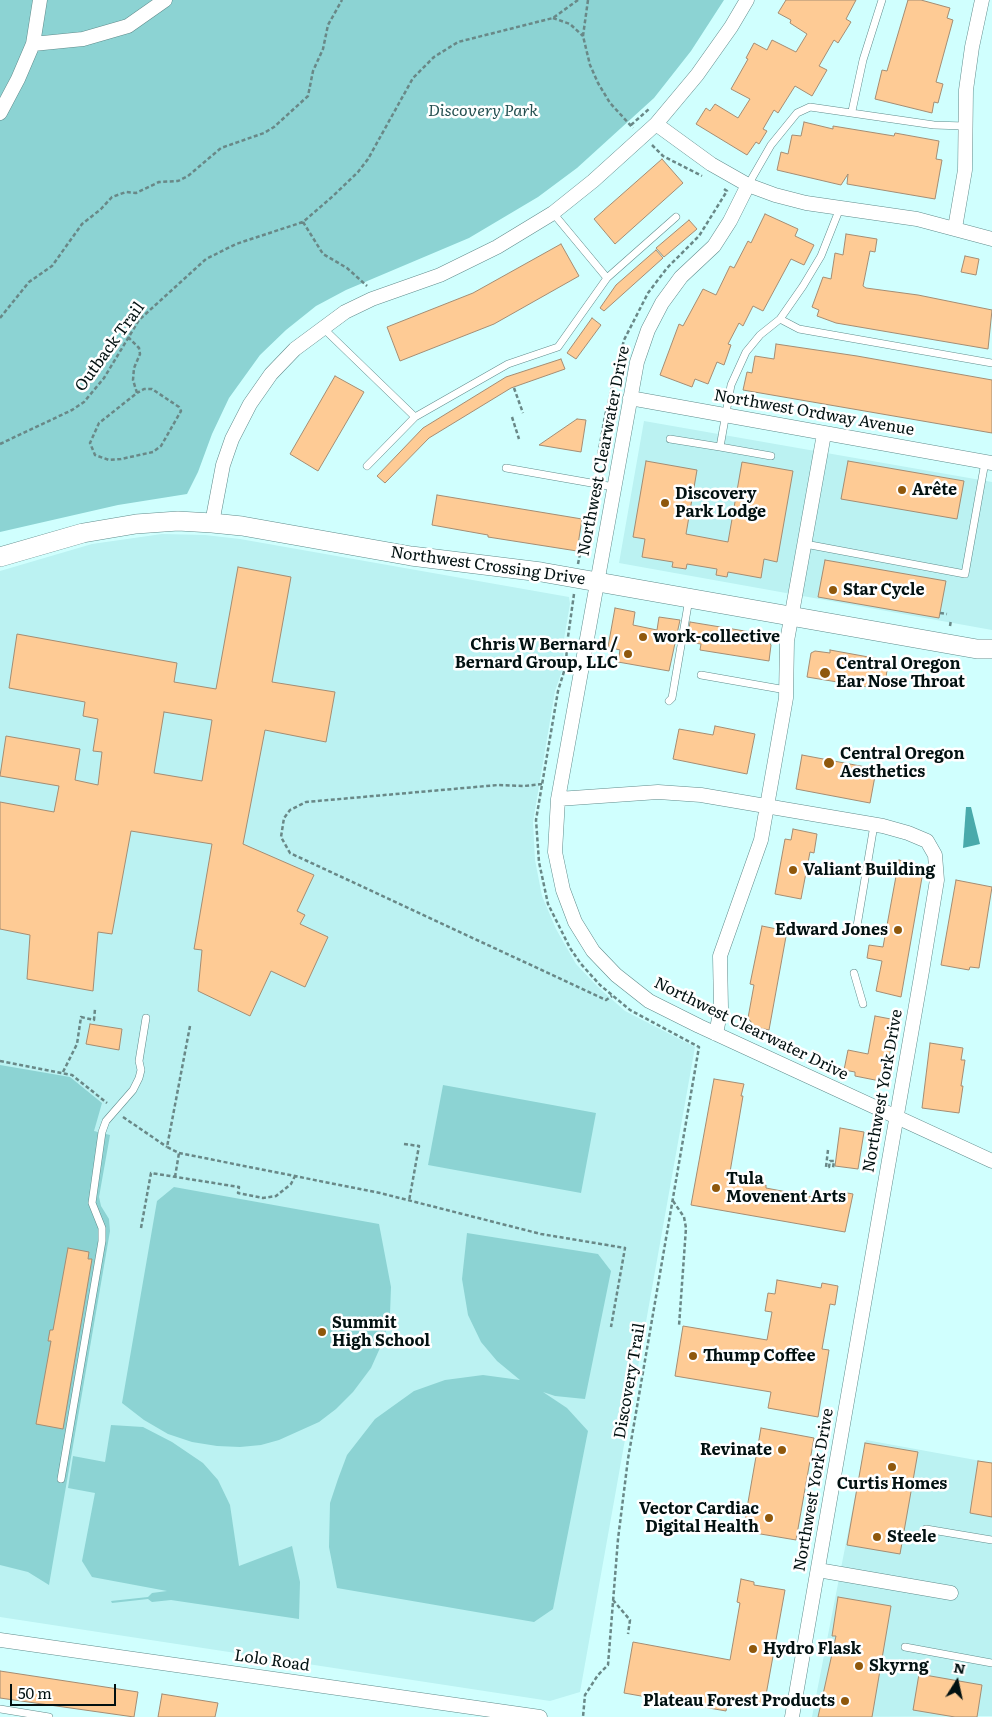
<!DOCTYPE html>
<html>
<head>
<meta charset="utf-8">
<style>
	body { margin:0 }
	#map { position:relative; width:992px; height:1717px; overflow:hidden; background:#d0fffe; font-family:Literata,serif }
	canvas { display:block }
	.north { position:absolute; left:932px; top:1657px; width:50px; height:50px; -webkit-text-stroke:4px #fff; paint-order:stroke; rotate:10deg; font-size:14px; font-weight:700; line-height:20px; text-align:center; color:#021111 }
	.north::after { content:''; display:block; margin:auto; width:18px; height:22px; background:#021111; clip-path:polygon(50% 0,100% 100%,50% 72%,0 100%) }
	.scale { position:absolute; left:10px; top:1684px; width:106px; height:22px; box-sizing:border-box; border:2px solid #021111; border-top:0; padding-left:6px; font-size:15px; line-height:18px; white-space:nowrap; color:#021111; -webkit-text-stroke:4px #fff; paint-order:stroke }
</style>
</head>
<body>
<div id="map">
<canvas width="992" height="1717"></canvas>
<div class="north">N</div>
<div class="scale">50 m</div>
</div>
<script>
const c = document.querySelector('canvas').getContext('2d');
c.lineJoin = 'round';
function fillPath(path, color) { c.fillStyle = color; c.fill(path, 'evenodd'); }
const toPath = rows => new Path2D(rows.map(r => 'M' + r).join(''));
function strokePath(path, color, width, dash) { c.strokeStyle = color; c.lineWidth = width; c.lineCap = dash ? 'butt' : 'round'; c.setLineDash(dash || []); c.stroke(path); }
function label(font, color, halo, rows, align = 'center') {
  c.font = font + ' Literata,serif'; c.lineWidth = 5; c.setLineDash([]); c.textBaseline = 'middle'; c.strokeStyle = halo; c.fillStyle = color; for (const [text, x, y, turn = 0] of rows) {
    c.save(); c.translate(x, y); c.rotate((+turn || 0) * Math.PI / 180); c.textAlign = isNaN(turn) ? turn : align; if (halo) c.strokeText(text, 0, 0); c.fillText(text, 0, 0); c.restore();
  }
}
fillPath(toPath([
	[644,421,992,482,992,630,619,563],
	[162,534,205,535,240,539,569,597,570,604,563,645,564,665,555,691,533,822,535,860,542,896,556,929,576,964,598,987,625,1011,695,1047,580,1692,550,1701,0,1617,0,571,92,544],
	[866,1440,992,1463,992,1716,812,1717]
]), '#bbf2f2');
fillPath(toPath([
	[0,0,724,0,691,51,654,98,577,168,538,197,469,238,346,290,316,306,286,330,260,355,229,398,212,434,198,472,187,494,118,505,0,532],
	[0,1065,70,1077,102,1103,94,1131,110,1135,99,1197,101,1206,109,1219,110,1231,49,1585,28,1572,0,1565],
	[443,1085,596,1113,581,1193,428,1165],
	[174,1187,379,1224,391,1287,390,1314,384,1339,371,1368,353,1392,336,1409,319,1422,279,1440,261,1445,240,1447,217,1446,192,1442,168,1434,144,1420,122,1403,157,1201],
	[467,1233,598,1254,611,1271,585,1399,555,1396,543,1392,567,1408,588,1431,553,1609,534,1622,337,1588,329,1547,330,1503,338,1479,347,1455,375,1419,414,1391,445,1380,483,1375,520,1380,497,1361,481,1342,468,1315,462,1279],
	[111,1425,143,1427,172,1442,203,1463,218,1480,230,1505,239,1566,292,1546,300,1582,299,1619,171,1600,152,1602,148,1599,112,1603,111,1601,148,1597,152,1593,167,1591,92,1577,82,1561,95,1493,68,1488,73,1456,105,1462]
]), '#8cd3d3');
fillPath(toPath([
	[966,807,971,807,980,844,963,848]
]), '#49aaab');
const building = toPath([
	[786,0,856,0,846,19,851,22,838,43,834,40,819,66,827,70,812,96,795,86,778,113,774,110,763,129,767,131,759,144,756,142,747,155,696,124,706,108,710,111,715,104,738,118,750,99,731,89,748,59,746,58,754,43,767,50,772,40,796,52,807,34,790,23,791,20,778,13,786,0],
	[908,0,921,0,950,8,947,18,953,20,936,82,943,84,938,103,934,102,932,113,875,99,882,70,887,71,908,0],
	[804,122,833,129,833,126,894,136,895,133,939,141,936,159,942,160,935,199,847,184,848,174,841,185,777,170,781,152,788,154,792,135,801,136,804,122],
	[662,159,683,183,615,244,594,219,662,159],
	[765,214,798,229,795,236,814,245,804,265,791,259,763,311,753,306,743,326,739,323,728,344,731,345,724,365,717,362,708,384,695,379,692,387,660,375,679,324,683,326,703,289,716,295,730,266,734,268,748,241,751,243,765,214],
	[689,220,697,229,664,257,656,248,689,220],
	[846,234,877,239,875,252,870,251,863,286,866,288,918,295,992,310,988,349,836,323,817,316,819,310,812,307,823,277,831,279,835,253,843,255,846,234],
	[561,244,579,276,494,324,400,361,387,327,473,293,561,244],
	[656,250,663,258,604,311,600,308,616,285,656,250],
	[965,256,979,259,976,275,961,272,965,256],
	[592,318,601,325,576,359,567,353,592,318],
	[776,344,857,356,992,380,992,433,743,390,747,372,752,373,755,356,774,359,776,344],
	[561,359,565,369,511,388,429,438,385,483,377,476,423,428,506,377,561,359],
	[335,376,364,392,318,471,290,454,335,376],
	[577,419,586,420,581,452,539,445,577,419],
	[646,461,697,470,686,534,728,542,742,462,793,471,777,562,764,559,761,578,728,572,727,577,716,575,717,569,687,564,686,569,672,567,673,562,642,557,645,539,633,537,646,461],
	[848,461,964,481,957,519,841,499,848,461],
	[437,495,582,519,577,551,488,537,488,535,432,525,437,495],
	[825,560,946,581,939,618,818,597,825,560],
	[238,567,291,577,272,682,335,692,326,742,265,730,243,844,314,875,297,911,305,915,300,924,328,937,305,987,271,971,250,1016,198,991,202,950,194,949,212,844,131,831,112,934,98,932,93,991,27,979,30,935,0,929,0,802,54,812,59,786,0,776,6,736,80,749,75,780,98,785,102,752,93,751,98,719,83,716,85,702,9,688,17,634,177,663,174,682,216,689,238,567],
	[164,712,212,720,202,781,154,773,164,712],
	[615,608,635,612,633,625,657,630,659,617,680,620,669,671,618,662,620,650,608,647,615,608],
	[690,622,763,634,771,645,769,661,700,650,701,644,687,642,690,622],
	[830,650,885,660,884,663,888,664,885,684,881,684,880,689,807,677,811,653,815,651,830,653,830,650],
	[715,726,755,734,747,774,673,759,679,729,713,735,715,726],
	[802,755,871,768,869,775,875,776,870,803,796,789,802,755],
	[793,829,817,834,814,853,810,852,801,899,775,894,785,839,791,840,793,829],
	[899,860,924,866,901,997,876,991,882,961,867,958,869,945,883,947,899,860],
	[956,880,992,887,979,968,970,967,969,970,941,965,956,880],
	[762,926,787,931,769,1030,755,1027,748,1018,754,985,750,984,762,926],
	[875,1016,896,1020,888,1063,883,1062,880,1081,855,1076,855,1072,844,1070,848,1050,868,1054,875,1016],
	[90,1024,122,1029,119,1050,86,1044,90,1024],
	[930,1043,963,1048,961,1060,965,1060,961,1086,963,1086,959,1113,922,1108,930,1043],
	[714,1079,744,1084,741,1096,743,1096,730,1172,736,1180,766,1185,766,1188,829,1200,831,1190,853,1194,845,1232,691,1205,714,1079],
	[840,1128,864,1132,858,1169,835,1166,840,1128],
	[68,1248,89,1252,88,1259,92,1259,63,1429,36,1424,51,1341,48,1341,50,1330,53,1330,68,1248],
	[777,1280,821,1288,822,1283,838,1286,835,1305,830,1304,822,1349,829,1350,818,1417,768,1408,771,1392,675,1376,683,1326,767,1340,772,1312,765,1311,768,1293,775,1294,777,1280],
	[761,1428,814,1438,796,1540,743,1531,761,1428],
	[865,1443,918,1452,900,1554,847,1545,865,1443],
	[978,1461,992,1463,992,1517,970,1513,978,1461],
	[741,1579,754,1582,754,1585,785,1590,764,1706,728,1699,726,1711,624,1693,633,1642,730,1660,740,1603,737,1602,741,1579],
	[838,1597,891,1606,872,1717,818,1717,836,1636,832,1636,838,1597],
	[0,1671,138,1692,134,1717,0,1698,0,1671],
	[919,1674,982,1685,977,1717,955,1717,913,1710,919,1674],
	[162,1694,218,1703,215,1717,158,1717,162,1694]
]);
fillPath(building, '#fecb95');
strokePath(building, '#a58d73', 1);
const lane = toPath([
	[852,111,863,60,882,0],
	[748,185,771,145,797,113,810,107,934,125,964,126],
	[553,213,607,278],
	[780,319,799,329,992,363],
	[323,328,415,417],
	[670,439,720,447],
	[771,456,720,447,731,385,746,352,760,335,780,319,803,286,821,256,840,208],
	[367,466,415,417,508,364,558,347,607,278,676,217],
	[506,468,614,487],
	[805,544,965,574,985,462],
	[701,675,786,690],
	[669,701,672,698,689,599],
	[857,926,874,825],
	[854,973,863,1004],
	[61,1479,102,1241,102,1228,92,1203,102,1132,106,1121,133,1090,139,1078,141,1070,139,1061,146,1018],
	[926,1529,992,1540],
	[905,1647,992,1663],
	[0,1709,49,1717]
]);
const street = toPath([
	[33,44,83,39,128,26,165,0],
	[0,113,18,79,33,44,40,0],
	[656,124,711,164,748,185,775,195,806,203,917,219,992,239],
	[748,185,730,221,714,246,681,277,662,303,648,330,637,362,558,799,555,852,563,890,575,922,593,951,616,975,649,1001,699,1026,992,1161],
	[955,228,965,170,966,90,972,47,982,0],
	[630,398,992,463],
	[212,523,223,465,232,439,250,404,271,374,295,349,345,312,372,299,440,275,497,247,553,213,593,181,656,124,697,75,731,27,747,0],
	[558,799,658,792,701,795,883,826,908,833,927,841,935,855,937,880,922,971,792,1717],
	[716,1034,721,1008,720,956,761,840,786,698,787,641,824,434],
	[818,1570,951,1593],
	[0,1640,540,1717]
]);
const secondary = toPath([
	[0,557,83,533,136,524,178,521,212,523,242,526,411,556,541,572,977,649,992,649]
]);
strokePath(lane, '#618c8c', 8);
strokePath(street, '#618c8c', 15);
strokePath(secondary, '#618c8c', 20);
strokePath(toPath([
	[588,0,583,36,590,65,598,83,610,103,633,128],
	[553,18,570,24,583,36],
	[631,125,649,109],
	[652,145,663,156,702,176],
	[303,222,323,254,347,268,367,286],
	[0,318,29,282,52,266,82,224,101,209,112,197,126,192,136,193,159,182,178,181,188,176,221,148,264,133,274,127,308,96,313,71,323,49,328,25,342,0],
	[128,337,139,348,140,354,134,368,133,380,137,393,99,423,90,443,95,455,109,460,121,459,153,452,161,446,181,411,179,407,152,389,144,389,137,393],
	[514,388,523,413],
	[512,417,519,439],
	[0,444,72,410,84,402,104,378,139,320,206,259,236,244,303,222,333,196,358,172,368,159,413,78,434,57,458,42,553,18,578,0],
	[595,473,605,416,624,340,648,293,667,268,699,236,727,191,724,189],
	[578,564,592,493],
	[574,594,567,644,566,665,558,691,536,820,539,862,548,904,570,948,581,964,600,985,630,1010,699,1047,628,1459,618,1539,608,1665,598,1675,585,1695,583,1717],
	[940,613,947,614],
	[950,626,951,620],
	[542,784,524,786,498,785,306,802,290,810,284,818,281,837,290,853,606,1000,612,996],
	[190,1026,167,1147,179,1153,380,1193,541,1234,625,1248,611,1327],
	[0,1061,72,1075,107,1103],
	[63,1072,77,1044,81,1017,94,1020,95,1009],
	[123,1117,167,1147],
	[404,1144,419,1146,409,1201],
	[828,1150,826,1167,829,1167,830,1161,834,1161,833,1168],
	[175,1177,179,1153],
	[673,1201,684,1217,686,1228,679,1326],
	[141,1228,151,1173,239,1187,238,1193,263,1198,276,1196,291,1184,295,1176],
	[613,1600,630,1620,628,1634]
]), '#698887', 2.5, [4, 2.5]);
strokePath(lane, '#fff', 7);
strokePath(street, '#fff', 14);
strokePath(secondary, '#fff', 19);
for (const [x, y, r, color] of [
	[902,490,5,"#8f580c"],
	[665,503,5,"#8f580c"],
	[833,590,5,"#8f580c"],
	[643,637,5,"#8f580c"],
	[628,654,5,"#8f580c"],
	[825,673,6,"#8f580c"],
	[829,763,6,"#8f580c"],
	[793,870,5,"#8f580c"],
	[898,930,5,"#8f580c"],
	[716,1188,5,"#8f580c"],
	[322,1332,5,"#8f580c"],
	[693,1356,5,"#8f580c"],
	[782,1450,5,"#8f580c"],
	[892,1467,5,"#8f580c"],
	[769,1518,5,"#8f580c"],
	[877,1537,5,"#8f580c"],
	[753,1649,5,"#8f580c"],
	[859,1666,5,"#8f580c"],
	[845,1701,5,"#8f580c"]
]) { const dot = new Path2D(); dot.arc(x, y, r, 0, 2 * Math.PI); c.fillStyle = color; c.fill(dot); strokePath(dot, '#fff', 2); }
label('italic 16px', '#255051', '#fff', [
	["Discovery Park",483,111]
]);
label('16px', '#021111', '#fff', [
	["Outback Trail",110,347,-54],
	["Northwest Ordway Avenue",814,413,10],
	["Northwest Clearwater Drive",604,451,-79],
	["Northwest Crossing Drive",488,566,8],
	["Northwest Clearwater Drive",751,1029,26],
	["Northwest York Drive",883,1091,-80],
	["Discovery Trail",630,1381,-80],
	["Northwest York Drive",814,1490,-80],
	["Lolo Road",272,1661,8]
]);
label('bold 16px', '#021111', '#fff', [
	["Arête",912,490],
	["Discovery",675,494],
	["Park Lodge",675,512],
	["Star Cycle",843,590],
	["work-collective",653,637],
	["Chris W Bernard /",618,645,"right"],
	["Bernard Group, LLC",618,663,"right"],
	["Central Oregon",836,664],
	["Ear Nose Throat",836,682],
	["Central Oregon",840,754],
	["Aesthetics",840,772],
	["Valiant Building",803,870],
	["Edward Jones",888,930,"right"],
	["Tula",726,1179],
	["Movenent Arts",726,1197],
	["Summit",332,1323],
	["High School",332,1341],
	["Thump Coffee",703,1356],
	["Revinate",772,1450,"right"],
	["Curtis Homes",892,1484,"center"],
	["Vector Cardiac",759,1509,"right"],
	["Digital Health",759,1527,"right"],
	["Steele",887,1537],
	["Hydro Flask",763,1649],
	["Skyrng",869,1666],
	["Plateau Forest Products",835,1701,"right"]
], 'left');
</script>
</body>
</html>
